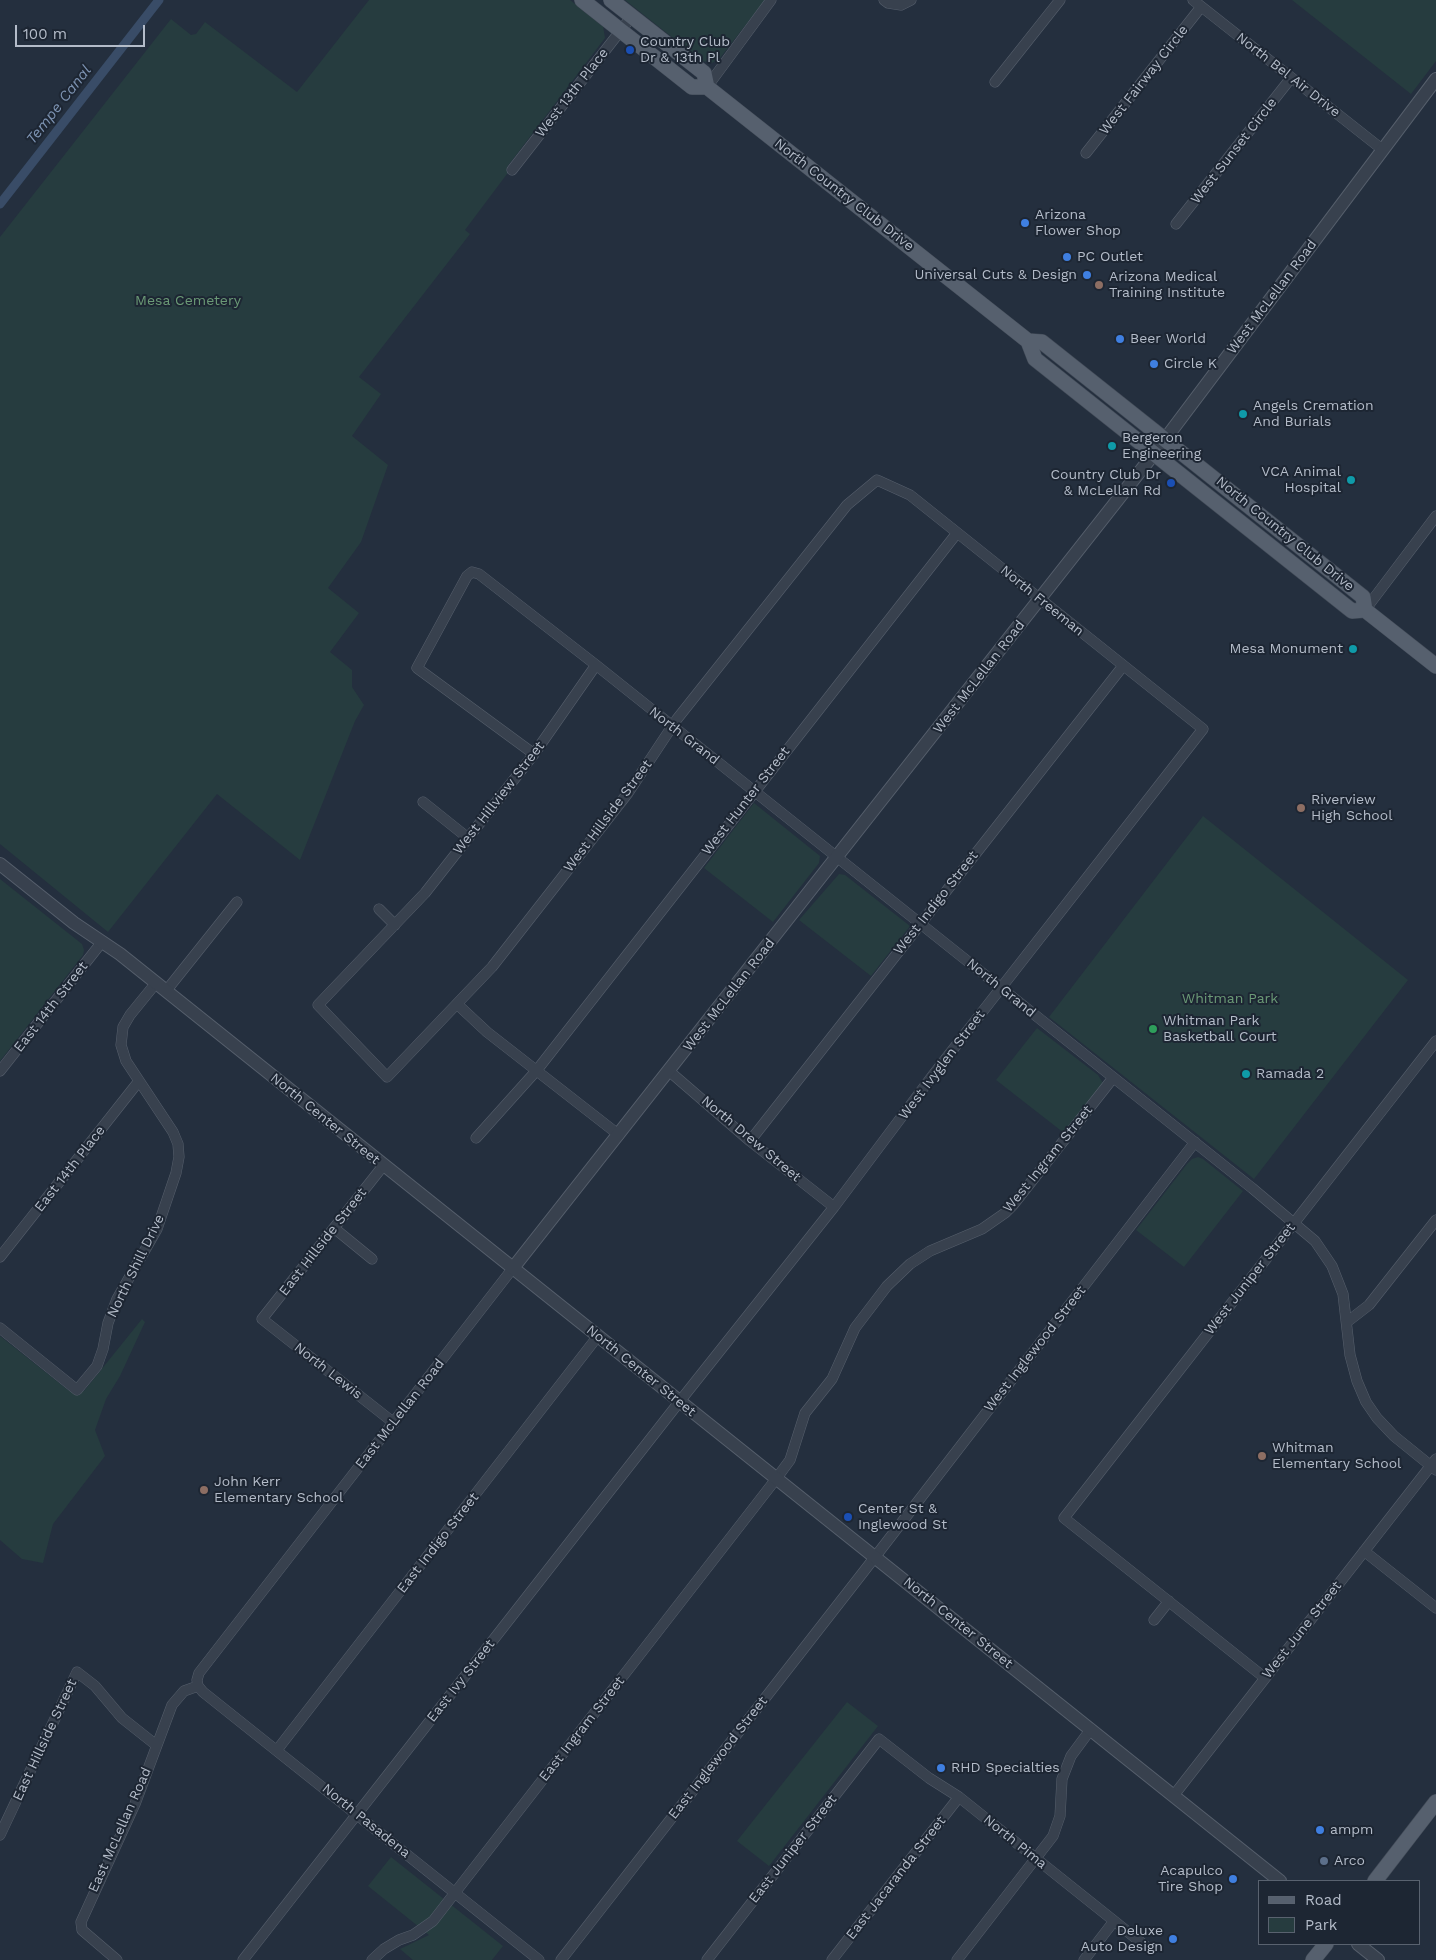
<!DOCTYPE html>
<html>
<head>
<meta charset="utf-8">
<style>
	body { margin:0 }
	#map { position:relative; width:1436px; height:1960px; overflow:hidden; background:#242f3e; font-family:"Work Sans",sans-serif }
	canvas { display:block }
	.legend { position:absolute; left:1258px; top:1880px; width:162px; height:65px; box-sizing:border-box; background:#1d2633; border:1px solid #59626f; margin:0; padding:6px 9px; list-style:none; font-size:15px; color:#b4bcc9 }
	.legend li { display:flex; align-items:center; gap:10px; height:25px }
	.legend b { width:25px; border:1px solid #59626f }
	.scale { position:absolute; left:15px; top:25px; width:130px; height:22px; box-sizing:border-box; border:2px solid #b4bcc9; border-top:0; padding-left:6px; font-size:15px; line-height:18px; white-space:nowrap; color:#b4bcc9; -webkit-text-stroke:4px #1d2633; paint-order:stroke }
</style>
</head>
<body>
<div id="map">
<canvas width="1436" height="1960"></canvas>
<ul class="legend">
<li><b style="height:6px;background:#56606e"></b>Road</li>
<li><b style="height:14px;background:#263c3f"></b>Park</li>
</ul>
<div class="scale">100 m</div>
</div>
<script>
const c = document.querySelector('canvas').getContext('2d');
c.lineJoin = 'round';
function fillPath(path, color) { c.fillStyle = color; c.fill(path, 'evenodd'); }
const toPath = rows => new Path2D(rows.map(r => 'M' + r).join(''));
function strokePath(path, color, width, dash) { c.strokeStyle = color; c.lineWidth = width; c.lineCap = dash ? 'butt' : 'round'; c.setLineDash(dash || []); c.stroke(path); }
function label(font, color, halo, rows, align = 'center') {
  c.font = font + ' "Work Sans",sans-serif'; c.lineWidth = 4; c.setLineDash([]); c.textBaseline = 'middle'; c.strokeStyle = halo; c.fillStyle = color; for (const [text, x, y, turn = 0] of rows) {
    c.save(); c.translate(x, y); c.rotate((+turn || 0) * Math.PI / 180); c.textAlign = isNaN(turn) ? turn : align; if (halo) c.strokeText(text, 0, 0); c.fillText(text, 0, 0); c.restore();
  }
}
fillPath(toPath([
	[369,0,570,0,603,26,605,38,507,167,510,170,465,230,470,234,359,377,381,394,352,436,388,465,361,542,328,588,359,613,330,652,352,670,352,687,364,705,355,721,300,860,217,794,108,932,0,844,0,237,171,19,191,35,196,34,205,22,297,92],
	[625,0,765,0,720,58,712,63,702,61],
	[1292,0,1436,0,1436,61,1411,94],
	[754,803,820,856,819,863,773,922,704,868],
	[1203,816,1408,980,1254,1179,1049,1017],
	[839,874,845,875,910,926,871,976,799,920],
	[0,879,82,944,84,950,83,955,0,1061],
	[1037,1028,1098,1075,1103,1083,1064,1133,996,1080],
	[1198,1157,1203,1159,1243,1191,1184,1267,1136,1230,1187,1164,1192,1159],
	[142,1319,145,1322,120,1376,106,1399,95,1430,105,1456,53,1524,43,1563,22,1559,0,1540,0,1336,68,1390,76,1392,84,1391],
	[847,1702,878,1726,769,1866,737,1841],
	[391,1857,503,1946,492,1960,413,1960,400,1949,429,1935,368,1886]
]), '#263c3f');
strokePath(toPath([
	[0,204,159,0]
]), '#394c67', 9);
const minor = toPath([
	[884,0,888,3,901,5,911,0],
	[1193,0,1383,150],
	[995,82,1060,0],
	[707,87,771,0],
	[1086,153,1201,7],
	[512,170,632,16],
	[1176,224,1291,78],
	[1365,610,1436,516],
	[534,754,417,668,467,576,472,572,479,574,596,665,1252,1188,1315,1241,1332,1266,1343,1294,1350,1355,1357,1381,1366,1402,1377,1418,1394,1436,1436,1470],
	[423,802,468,838],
	[379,909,395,925],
	[166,991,237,902],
	[457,1004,487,1032,619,1135],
	[0,1071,102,942],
	[669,1071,750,1141,834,1207],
	[476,1138,537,1070,957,533],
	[750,1141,1123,666],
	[383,1166,262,1319,394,1423],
	[334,1228,372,1259],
	[0,1257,139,1081],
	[513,1268,199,1673,197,1680,198,1686,203,1692,539,1960],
	[1347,1322,1369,1305,1436,1220],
	[0,1328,77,1390,97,1366,103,1349,108,1323,117,1299,157,1229,176,1173,179,1157,178,1144,173,1132,126,1061,121,1045,123,1027,130,1015,156,983],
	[1364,1551,1436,1608],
	[1154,1620,1169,1601],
	[1265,1678,1064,1518,1436,1041],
	[277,1750,598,1336],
	[1174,1795,1436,1459],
	[0,1835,77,1672,95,1686,122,1718,156,1745],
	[117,1960,82,1930,81,1922,135,1804,172,1705,184,1691,198,1686],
	[243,1960,680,1401,834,1207,933,1075,1203,729,910,495,877,480,847,505,677,719,628,793,492,967,387,1077,318,1005,425,893,534,754,596,665],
	[372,1960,384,1949,399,1940,413,1935,433,1921,776,1479,790,1460,805,1413,832,1379,855,1328,887,1286,910,1264,930,1251,982,1229,1005,1213,1013,1205,1113,1078],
	[561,1960,875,1557,1195,1142],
	[707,1960,879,1739,929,1778,959,1797,1148,1948],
	[832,1960,959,1797],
	[957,1960,1053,1836,1060,1816,1062,1779,1071,1756,1091,1729],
	[1084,1960,1114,1921]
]);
const tertiary = toPath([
	[0,864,74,923,120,954,1280,1881],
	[513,1268,1160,446,1436,79],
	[1358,1944,1378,1960]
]);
const primary = toPath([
	[582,0,692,87,707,87],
	[611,0,704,73,707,87,1028,341,1035,359,1352,611,1365,610,1436,666],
	[1028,341,1042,342,1363,597,1365,610],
	[1375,1881,1436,1802],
	[1313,1960,1326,1944]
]);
strokePath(minor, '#565f6c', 11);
strokePath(tertiary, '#565f6c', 14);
strokePath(primary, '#414a57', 16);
strokePath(minor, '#38414e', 10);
strokePath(tertiary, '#38414e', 12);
strokePath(primary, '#56606e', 15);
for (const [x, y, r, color] of [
	[630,50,5,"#1a4fb4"],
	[1025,223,5,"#3f7fe0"],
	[1067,257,5,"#3f7fe0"],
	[1087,275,5,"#3f7fe0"],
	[1099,285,5,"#8d6e63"],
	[1120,339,5,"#3f7fe0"],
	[1154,364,5,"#3f7fe0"],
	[1243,414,5,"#0f9aa8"],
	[1112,446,5,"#0f9aa8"],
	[1351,480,5,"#0f9aa8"],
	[1171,483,5,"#1a4fb4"],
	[1353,649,5,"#0f9aa8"],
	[1301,808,5,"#8d6e63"],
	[1153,1029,5,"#2e9e5b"],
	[1246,1074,5,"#0f9aa8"],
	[1262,1456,5,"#8d6e63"],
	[204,1490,5,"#8d6e63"],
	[848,1517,5,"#1a4fb4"],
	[941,1768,5,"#3f7fe0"],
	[1320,1830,5,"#3f7fe0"],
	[1324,1861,5,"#5c6f8a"],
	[1233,1879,5,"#3f7fe0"],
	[1173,1939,5,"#3f7fe0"]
]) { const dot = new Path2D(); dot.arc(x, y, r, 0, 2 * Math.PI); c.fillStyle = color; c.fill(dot); strokePath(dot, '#1d2633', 2); }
label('14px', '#b4bcc9', '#1d2633', [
	["Country Club",640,42],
	["Dr & 13th Pl",640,58],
	["Arizona",1035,215],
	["Flower Shop",1035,231],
	["PC Outlet",1077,257],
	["Universal Cuts & Design",1077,275,"right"],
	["Arizona Medical",1109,277],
	["Training Institute",1109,293],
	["Beer World",1130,339],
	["Circle K",1164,364],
	["Angels Cremation",1253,406],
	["And Burials",1253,422],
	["Bergeron",1122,438],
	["Engineering",1122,454],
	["VCA Animal",1341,472,"right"],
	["Hospital",1341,488,"right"],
	["Country Club Dr",1161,475,"right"],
	["& McLellan Rd",1161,491,"right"],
	["Mesa Monument",1343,649,"right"],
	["Riverview",1311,800],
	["High School",1311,816],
	["Whitman Park",1163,1021],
	["Basketball Court",1163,1037],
	["Ramada 2",1256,1074],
	["Whitman",1272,1448],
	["Elementary School",1272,1464],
	["John Kerr",214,1482],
	["Elementary School",214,1498],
	["Center St &",858,1509],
	["Inglewood St",858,1525],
	["RHD Specialties",951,1768],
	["ampm",1330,1830],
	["Arco",1334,1861],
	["Acapulco",1223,1871,"right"],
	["Tire Shop",1223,1887,"right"],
	["Deluxe",1163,1931,"right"],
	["Auto Design",1163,1947,"right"]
], 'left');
label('14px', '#b4bcc9', '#1d2633', [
	["North Bel Air Drive",1288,75,38],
	["West Fairway Circle",1144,80,-52],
	["West 13th Place",572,93,-52],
	["West Sunset Circle",1234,151,-52],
	["North Country Club Drive",844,195,38],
	["West McLellan Road",1272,297,-53],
	["North Country Club Drive",1285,534,39],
	["North Freeman",1042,601,39],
	["West McLellan Road",979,677,-52],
	["North Grand",684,736,38],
	["West Hillview Street",499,798,-52],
	["West Hunter Street",746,801,-52],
	["West Hillside Street",608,816,-53],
	["West Indigo Street",936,903,-52],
	["North Grand",1001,988,39],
	["West McLellan Road",729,995,-52],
	["East 14th Street",51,1007,-52],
	["West Ivyglen Street",942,1065,-53],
	["North Center Street",325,1119,39],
	["North Drew Street",751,1139,40],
	["West Ingram Street",1048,1159,-51],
	["East 14th Place",70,1169,-52],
	["East Hillside Street",323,1242,-52],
	["North Shill Drive",136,1266,-64],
	["West Juniper Street",1250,1279,-52],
	["West Inglewood Street",1035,1349,-52],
	["North Lewis",328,1371,38],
	["North Center Street",641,1371,39],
	["East McLellan Road",400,1414,-52],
	["East Indigo Street",438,1543,-52],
	["North Center Street",958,1623,39],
	["West June Street",1302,1630,-52],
	["East Ivy Street",461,1681,-52],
	["East Ingram Street",582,1729,-52],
	["East Hillside Street",45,1740,-65],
	["East Inglewood Street",718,1758,-52],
	["North Pasadena",366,1821,39],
	["East McLellan Road",120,1830,-66],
	["North Pima",1015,1842,39],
	["East Juniper Street",793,1849,-52],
	["East Jacaranda Street",896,1878,-52]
]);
label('14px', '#6b9a76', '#1d2633', [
	["Mesa Cemetery",188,301],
	["Whitman Park",1230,999]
]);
label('italic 15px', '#7c92b1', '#1d2633', [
	["Tempe Canal",59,105,-52]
]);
</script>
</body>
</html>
